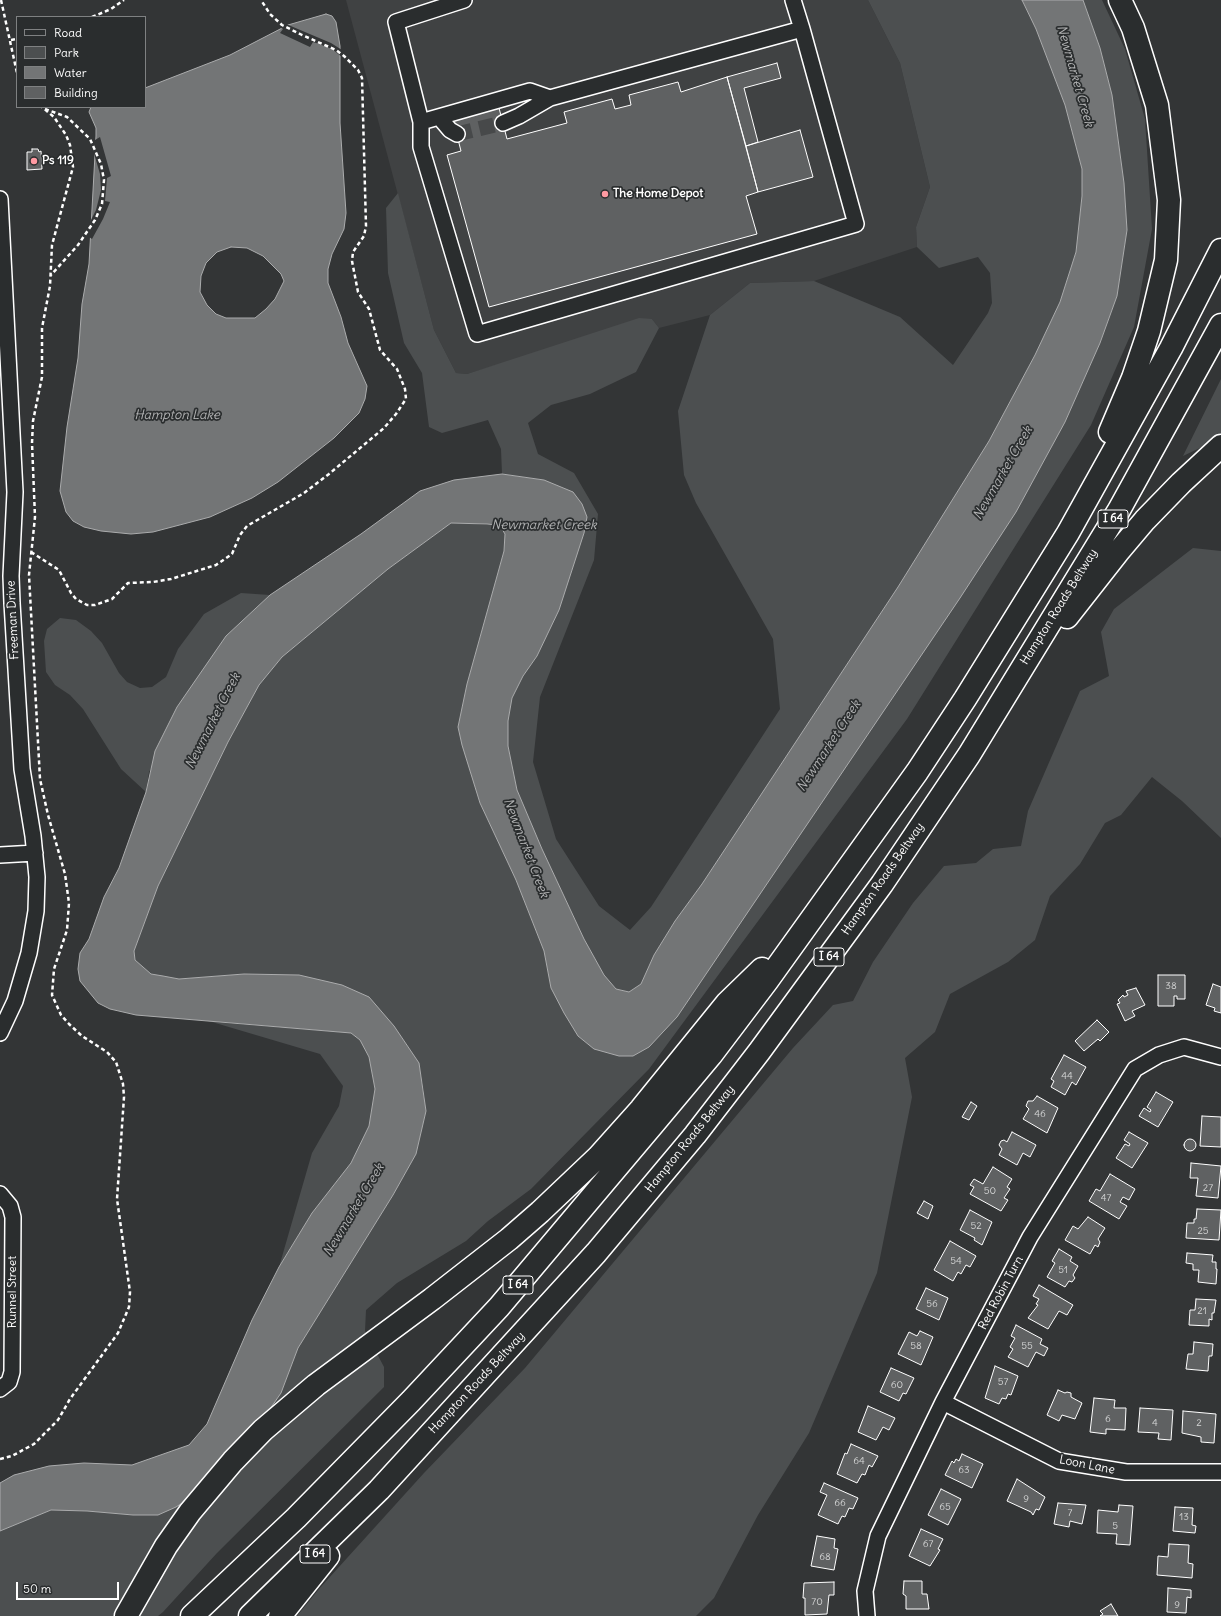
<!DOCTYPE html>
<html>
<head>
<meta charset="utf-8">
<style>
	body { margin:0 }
	#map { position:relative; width:1221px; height:1616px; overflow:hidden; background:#333536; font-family:Delius,sans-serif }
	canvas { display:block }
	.legend { position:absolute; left:16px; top:16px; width:130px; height:92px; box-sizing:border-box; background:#2a2d2e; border:1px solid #7f8182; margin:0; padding:5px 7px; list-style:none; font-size:12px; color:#fff }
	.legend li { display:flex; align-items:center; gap:8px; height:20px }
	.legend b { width:20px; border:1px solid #7f8182 }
	.scale { position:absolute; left:16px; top:1582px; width:103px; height:18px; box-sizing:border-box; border:2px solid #fff; border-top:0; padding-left:5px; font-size:12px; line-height:14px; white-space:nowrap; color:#fff; -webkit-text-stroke:3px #2a2d2e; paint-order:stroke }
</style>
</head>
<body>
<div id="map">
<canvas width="1221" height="1616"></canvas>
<ul class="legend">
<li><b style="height:5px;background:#2a2d2e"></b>Road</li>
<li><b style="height:11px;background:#4c4f50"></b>Park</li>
<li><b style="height:11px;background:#737576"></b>Water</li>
<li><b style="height:11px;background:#5f6162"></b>Building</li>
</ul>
<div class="scale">50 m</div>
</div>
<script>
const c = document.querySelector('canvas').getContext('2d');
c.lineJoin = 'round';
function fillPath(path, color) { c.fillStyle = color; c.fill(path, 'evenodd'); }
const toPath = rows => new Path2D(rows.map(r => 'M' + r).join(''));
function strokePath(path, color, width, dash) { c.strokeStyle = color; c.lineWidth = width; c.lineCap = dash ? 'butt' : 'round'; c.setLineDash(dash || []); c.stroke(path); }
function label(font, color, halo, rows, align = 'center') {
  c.font = font + ' Delius,sans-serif'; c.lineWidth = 3.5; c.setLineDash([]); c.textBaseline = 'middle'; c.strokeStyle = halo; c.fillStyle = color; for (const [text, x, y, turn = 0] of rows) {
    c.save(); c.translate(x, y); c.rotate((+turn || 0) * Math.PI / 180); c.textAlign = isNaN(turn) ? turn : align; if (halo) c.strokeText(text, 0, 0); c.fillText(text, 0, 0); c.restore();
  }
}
fillPath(toPath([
	[346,0,868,0,900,63,930,187,916,227,917,247,814,281,750,283,710,315,659,328,652,319,467,374,456,373,434,330]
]), '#404243');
fillPath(toPath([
	[868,0,1022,0,1036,29,1065,105,1082,169,1082,196,1076,252,1060,302,1035,355,989,441,898,587,702,884,675,921,654,955,641,984,629,992,616,989,604,975,584,939,542,849,517,790,508,746,508,721,512,698,523,676,537,656,584,533,544,480,502,474,501,449,488,420,442,433,429,427,422,373,404,343,388,273,386,208,398,193,434,330,456,373,467,374,639,318,652,319,659,328,636,372,590,394,551,405,528,423,538,454,574,473,598,514,594,560,540,697,533,762,556,839,599,906,630,930,651,907,780,709,773,639,696,503,684,475,678,411,710,315,750,283,814,281,900,317,953,365,988,313,992,303,990,273,978,257,939,268,917,247,916,227,930,187,900,63],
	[1083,0,1102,0,1125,49,1145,119,1152,229,1134,327,1091,425,907,719,649,1069,531,1189,488,1221,466,1241,397,1283,366,1310,365,1331,384,1367,384,1387,217,1553,163,1612,158,1616,0,1616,0,1531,51,1510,87,1511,133,1515,281,1393,298,1348,393,1195,416,1154,426,1111,423,1087,419,1063,394,1026,299,975,244,974,179,979,151,974,135,960,134,951,158,886,228,742,259,685,282,657,388,569,451,523,497,525,502,529,505,534,504,551,467,684,458,727,480,803,516,880,544,951,551,988,578,1036,594,1049,1065,422,1100,343,1117,296,1127,230,1124,183,1112,95,1100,48],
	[1221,379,1221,456,1204,446,1183,456],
	[1193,548,1221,551,1221,838,1182,801,1152,777,1121,815,1105,823,1080,864,1050,896,1035,940,1008,962,950,994,935,1032,905,1058,912,1097,877,1273,809,1433,758,1515,714,1598,696,1616,297,1616,319,1589,424,1473,525,1368,793,1048,833,1005,853,1001,873,962,913,903,944,866,976,863,993,849,1021,846,1028,811,1080,691,1109,676,1101,632,1114,609],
	[241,593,270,595,226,636,149,772,146,792,121,769,83,709,70,695,55,685,46,672,44,641,47,629,60,618,76,620,91,631,102,643,119,673,127,682,140,688,152,687,166,677,178,649,204,614],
	[212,1022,351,1033,360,1040,369,1057,375,1089,369,1126,351,1163,312,1213,279,1267,312,1153,339,1106,343,1086,320,1054]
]), '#4c4f50');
const water = toPath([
	[1022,0,1083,0,1100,48,1112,95,1124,183,1127,230,1117,296,1100,343,1065,422,1016,512,960,598,677,1017,649,1047,633,1056,619,1056,594,1049,578,1036,564,1013,551,988,544,951,516,880,480,803,462,745,458,727,467,684,504,551,505,534,502,529,497,525,487,524,451,523,388,569,282,657,259,685,228,742,158,886,134,951,135,960,151,974,163,976,179,979,244,974,299,975,342,985,369,997,394,1026,419,1063,426,1111,416,1154,393,1195,298,1348,281,1393,263,1419,193,1496,176,1507,158,1515,133,1515,87,1511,51,1510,0,1531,0,1483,14,1475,49,1466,84,1463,132,1465,189,1445,207,1424,252,1320,279,1267,312,1213,351,1163,369,1126,375,1089,369,1057,360,1040,351,1033,136,1015,110,1009,98,1003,80,981,78,969,80,953,89,939,104,897,119,868,146,792,155,751,177,707,226,636,270,595,361,534,420,491,454,480,502,474,544,480,573,492,582,504,587,517,584,533,559,610,537,656,523,676,512,698,508,721,508,746,517,790,542,849,584,939,604,975,616,989,629,992,641,984,654,955,675,921,702,884,898,587,989,441,1035,355,1060,302,1076,252,1082,196,1082,169,1065,105,1036,29,1022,0],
	[326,14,332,16,336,22,340,46,340,123,346,213,344,229,332,254,328,269,328,283,341,317,348,343,367,386,365,399,359,413,334,438,278,482,252,498,210,517,153,532,131,534,101,531,84,527,73,521,66,512,60,491,67,427,78,358,82,304,89,264,96,136,96,128,89,112,91,107,145,107,145,88,230,55,288,25,326,14],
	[231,247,247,248,263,256,281,274,284,281,275,299,266,309,255,318,226,318,216,314,207,305,200,292,201,276,206,263,217,252,231,247]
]);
fillPath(water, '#737576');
strokePath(water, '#abacad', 1);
fillPath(toPath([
	[286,24,331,43,342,50,342,57,332,49,319,44,313,42,310,47,280,33,283,29,279,27],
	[100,137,111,176,107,178,105,201,110,202,103,219,92,239,89,237,88,226,96,210,101,190,100,174,93,150,94,139,95,140]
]), '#333536');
const building = toPath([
	[777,63,781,78,744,88,758,142,746,146,727,77,777,63],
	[727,77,758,192,746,196,757,234,489,307,447,155,461,151,453,120,499,108,507,139,567,123,564,112,612,99,615,109,631,105,629,95,678,82,681,92,727,77],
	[800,130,813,177,758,192,746,146,800,130],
	[32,149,38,149,39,152,41,151,42,169,27,170,27,152,32,152,32,149],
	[1158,975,1185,975,1185,999,1177,999,1177,996,1174,996,1174,1006,1158,1006,1158,975],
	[1213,984,1221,987,1221,1013,1214,1011,1215,1008,1206,1005,1213,984],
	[1136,988,1145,1005,1132,1011,1135,1016,1125,1021,1117,1004,1120,1003,1118,1000,1123,995,1124,997,1128,995,1126,991,1136,988],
	[1097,1020,1109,1032,1100,1041,1098,1039,1084,1051,1075,1041,1097,1020],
	[1064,1055,1086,1067,1076,1085,1072,1082,1065,1095,1051,1087,1054,1081,1051,1079,1064,1055],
	[1156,1092,1173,1102,1158,1127,1139,1116,1144,1108,1150,1112,1151,1110,1147,1107,1156,1092],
	[1037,1096,1058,1108,1047,1133,1023,1119,1029,1109,1026,1106,1028,1101,1033,1101,1037,1096],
	[971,1102,977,1106,969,1120,962,1117,971,1102],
	[1202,1116,1221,1117,1221,1147,1200,1146,1202,1116],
	[1012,1132,1036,1145,1030,1157,1023,1153,1017,1165,999,1155,1002,1149,999,1145,1001,1141,1004,1140,1007,1142,1012,1132],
	[1129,1132,1148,1143,1132,1168,1116,1158,1125,1144,1129,1146,1130,1144,1124,1140,1129,1132],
	'1184 1145a6 6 0 1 1 12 0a6 6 0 1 1-12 0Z',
	[1191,1163,1221,1166,1218,1198,1196,1196,1198,1178,1190,1178,1191,1163],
	[993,1167,1012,1179,1007,1187,1010,1189,1004,1198,1008,1200,1001,1211,970,1194,974,1187,970,1185,974,1179,983,1184,993,1167],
	[1110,1174,1135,1189,1129,1200,1123,1197,1120,1202,1127,1206,1119,1219,1089,1201,1096,1189,1100,1191,1110,1174],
	[924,1201,933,1206,928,1219,917,1213,924,1201],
	[1197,1209,1221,1210,1219,1240,1186,1238,1187,1223,1194,1223,1194,1219,1196,1219,1197,1209],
	[970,1210,992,1222,982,1245,974,1240,975,1238,960,1230,970,1210],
	[1088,1217,1105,1228,1098,1239,1100,1242,1098,1247,1095,1245,1090,1254,1065,1240,1073,1226,1078,1229,1088,1217],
	[950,1241,976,1256,970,1267,966,1265,961,1274,958,1272,953,1281,934,1270,950,1241],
	[1059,1249,1072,1257,1070,1261,1078,1266,1073,1275,1075,1278,1072,1282,1069,1281,1065,1287,1047,1277,1055,1263,1052,1261,1059,1249],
	[1187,1253,1213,1255,1212,1262,1216,1262,1216,1269,1217,1269,1216,1284,1198,1282,1199,1270,1193,1270,1193,1264,1186,1263,1187,1253],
	[1039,1285,1073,1305,1067,1315,1059,1311,1048,1329,1028,1318,1038,1305,1036,1304,1039,1299,1033,1296,1039,1285],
	[926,1288,948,1298,939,1320,916,1309,926,1288],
	[1196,1299,1216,1300,1214,1313,1212,1313,1212,1320,1209,1319,1209,1326,1189,1325,1190,1310,1195,1310,1196,1299],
	[1016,1325,1042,1339,1040,1344,1048,1348,1044,1356,1036,1352,1028,1367,1008,1357,1013,1349,1010,1347,1015,1338,1011,1336,1016,1325],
	[920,1331,933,1337,921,1365,898,1354,909,1332,917,1336,920,1331],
	[1194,1342,1213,1344,1212,1356,1209,1356,1208,1371,1186,1369,1188,1354,1193,1354,1194,1342],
	[995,1366,1018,1376,1011,1395,1008,1394,1006,1399,1002,1398,999,1404,985,1398,995,1366],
	[891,1368,914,1378,906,1394,903,1393,899,1401,880,1392,891,1368],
	[1058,1390,1065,1393,1067,1392,1071,1393,1071,1397,1082,1403,1075,1419,1062,1415,1059,1421,1047,1415,1058,1390],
	[1094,1398,1115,1400,1114,1408,1126,1408,1125,1430,1106,1429,1106,1434,1090,1432,1094,1398],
	[868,1406,895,1418,889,1430,883,1427,876,1440,858,1432,868,1406],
	[1140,1408,1173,1410,1171,1440,1158,1439,1159,1433,1138,1432,1140,1408],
	[1183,1411,1216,1414,1214,1443,1201,1442,1201,1437,1182,1433,1183,1411],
	[851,1444,878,1456,872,1467,869,1465,865,1475,862,1474,857,1483,837,1474,845,1453,847,1454,851,1444],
	[962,1454,983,1464,972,1488,945,1475,952,1461,954,1463,956,1459,959,1461,962,1454],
	[1017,1479,1045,1497,1039,1510,1036,1509,1033,1515,1031,1512,1007,1501,1017,1479],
	[824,1483,858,1498,853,1509,849,1508,845,1517,842,1516,838,1524,818,1515,827,1495,820,1492,824,1483],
	[941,1489,961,1499,948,1525,928,1515,941,1489],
	[1058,1503,1086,1505,1082,1524,1070,1521,1069,1527,1054,1524,1058,1503],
	[1119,1505,1133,1506,1130,1545,1116,1544,1117,1534,1097,1533,1098,1510,1118,1512,1119,1505],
	[1175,1507,1193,1508,1192,1525,1196,1526,1195,1533,1173,1531,1175,1507],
	[921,1529,943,1539,938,1549,940,1550,930,1566,909,1556,921,1529],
	[817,1536,835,1539,834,1548,838,1549,834,1570,811,1566,817,1536],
	[1169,1544,1189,1545,1188,1563,1193,1564,1192,1578,1157,1575,1158,1556,1168,1557,1169,1544],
	[904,1581,922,1581,922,1594,927,1594,929,1609,906,1609,906,1596,903,1594,904,1581],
	[834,1582,834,1595,829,1595,827,1614,805,1615,805,1598,803,1598,804,1583,834,1582],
	[1168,1588,1191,1590,1191,1598,1187,1597,1186,1613,1167,1612,1168,1588],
	[1111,1604,1118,1616,1100,1616,1103,1614,1100,1611,1111,1604]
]);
fillPath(building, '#5f6162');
strokePath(building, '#fff', 1);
strokePath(toPath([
	[457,134,503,123]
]), '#47494a', 15, [15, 8]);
const minor = toPath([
	[464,0,396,22,421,122,530,91,550,98,802,29,793,0],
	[439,117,450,130,457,134],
	[421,122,421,147,477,334,856,224,802,29],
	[503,123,519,116,550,98],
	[0,199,15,492,11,576,12,603,22,769,33,836,37,877,36,911,29,953,15,1001,0,1033],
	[0,855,35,853],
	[0,1194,10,1206,13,1217,12,1372,9,1382,0,1389],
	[943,1402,1059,1461,1126,1472,1221,1472],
	[867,1616,865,1591,878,1536,943,1402,1030,1237,1135,1069,1159,1055,1184,1047,1221,1057]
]);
const highway = toPath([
	[1110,432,1133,378,1149,331,1166,260,1169,200,1157,105,1133,28,1120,0],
	[1067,617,1118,552,1145,520,1181,483,1221,446],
	[126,1616,166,1546,190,1512,233,1461,263,1430,316,1385,432,1299,509,1239,540,1212,598,1157,641,1109,727,1003,762,969],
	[192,1616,296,1518,411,1401,499,1307,655,1122,711,1055,767,981,917,772,965,699,1068,533,1171,348,1221,250],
	[250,1616,379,1490,596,1253,695,1135,759,1052,882,884,969,755,1119,510,1221,325],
	[280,1616,328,1556]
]);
strokePath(minor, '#fff', 18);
strokePath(highway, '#fff', 25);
strokePath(toPath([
	[1,0,17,73],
	[92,17,111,9,124,0],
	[11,40,17,39],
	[45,109,67,117,90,139,101,164,104,180,102,204,95,220,78,245,51,275],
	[31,552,59,570,71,593,76,599,87,605,95,605,112,599,128,583,153,582,171,579,216,565,232,554,240,535,247,526,304,493,329,474,384,428,396,414,406,399,405,389,397,369,380,350,369,309,358,292,352,261,353,252,364,236,366,226,362,78,358,70,344,56,336,50,302,35,282,25,270,14,261,0],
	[0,1459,12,1456,34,1444,58,1420,70,1399,118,1333,129,1307,130,1292,117,1199,124,1097,123,1084,116,1062,107,1052,82,1036,69,1024,61,1015,52,995,54,969,67,930,69,903,65,874,48,815,40,779,29,575,35,517,32,443,33,421,42,377,42,328,50,286,52,245,73,167,70,145,66,135,54,117,42,107]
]), '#fff', 2.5, [4, 3]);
strokePath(minor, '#2a2d2e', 15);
strokePath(highway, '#2a2d2e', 22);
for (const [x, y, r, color] of [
	[34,161,4,"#ff9aa2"],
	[605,194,4,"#ff9aa2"]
]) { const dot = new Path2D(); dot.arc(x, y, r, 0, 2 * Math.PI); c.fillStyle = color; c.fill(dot); strokePath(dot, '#2a2d2e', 1.5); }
label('10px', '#d7d8d8', null, [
	["38",1171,986],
	["44",1067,1076],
	["46",1040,1114],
	["27",1208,1188],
	["50",990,1191],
	["47",1106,1198],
	["52",976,1226],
	["25",1203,1231],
	["54",956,1261],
	["51",1063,1270],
	["56",932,1304],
	["21",1202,1311],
	["58",916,1346],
	["55",1027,1346],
	["57",1003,1382],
	["60",897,1385],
	["6",1108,1419],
	["4",1155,1423],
	["2",1199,1423],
	["64",859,1461],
	["63",964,1470],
	["9",1026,1499],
	["66",840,1503],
	["65",945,1507],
	["7",1070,1513],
	["13",1184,1517],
	["5",1115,1526],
	["67",928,1544],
	["68",825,1557],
	["70",817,1602],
	["9",1177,1605]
]);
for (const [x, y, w] of [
	[1113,519,30],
	[829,957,30],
	[518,1285,30],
	[315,1554,30]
]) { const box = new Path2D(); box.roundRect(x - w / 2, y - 9, w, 18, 3); c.fillStyle = '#2a2d2e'; c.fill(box); strokePath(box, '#fff', 1); }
label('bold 11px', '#fff', null, [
	["I 64",1113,519],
	["I 64",829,957],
	["I 64",518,1285],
	["I 64",315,1554]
]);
label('bold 12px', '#fff', '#2a2d2e', [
	["Ps 119",42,161],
	["The Home Depot",613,194]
], 'left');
label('12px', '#fff', '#2a2d2e', [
	["Hampton Roads Beltway",1059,607,-58],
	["Freeman Drive",13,620,-93],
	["Hampton Roads Beltway",883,879,-55],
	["Hampton Roads Beltway",690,1139,-51],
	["Runnel Street",13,1292,-90],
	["Red Robin Turn",1001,1293,-62],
	["Hampton Roads Beltway",477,1383,-47],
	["Loon Lane",1087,1465,11]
]);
label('italic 13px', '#b2b3b4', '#2a2d2e', [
	["Newmarket Creek",1075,76,74],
	["Hampton Lake",177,415],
	["Newmarket Creek",1003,473,-60],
	["Newmarket Creek",544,525],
	["Newmarket Creek",213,721,-63],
	["Newmarket Creek",829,746,-57],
	["Newmarket Creek",526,848,69],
	["Newmarket Creek",354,1210,-59]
]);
</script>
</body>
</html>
